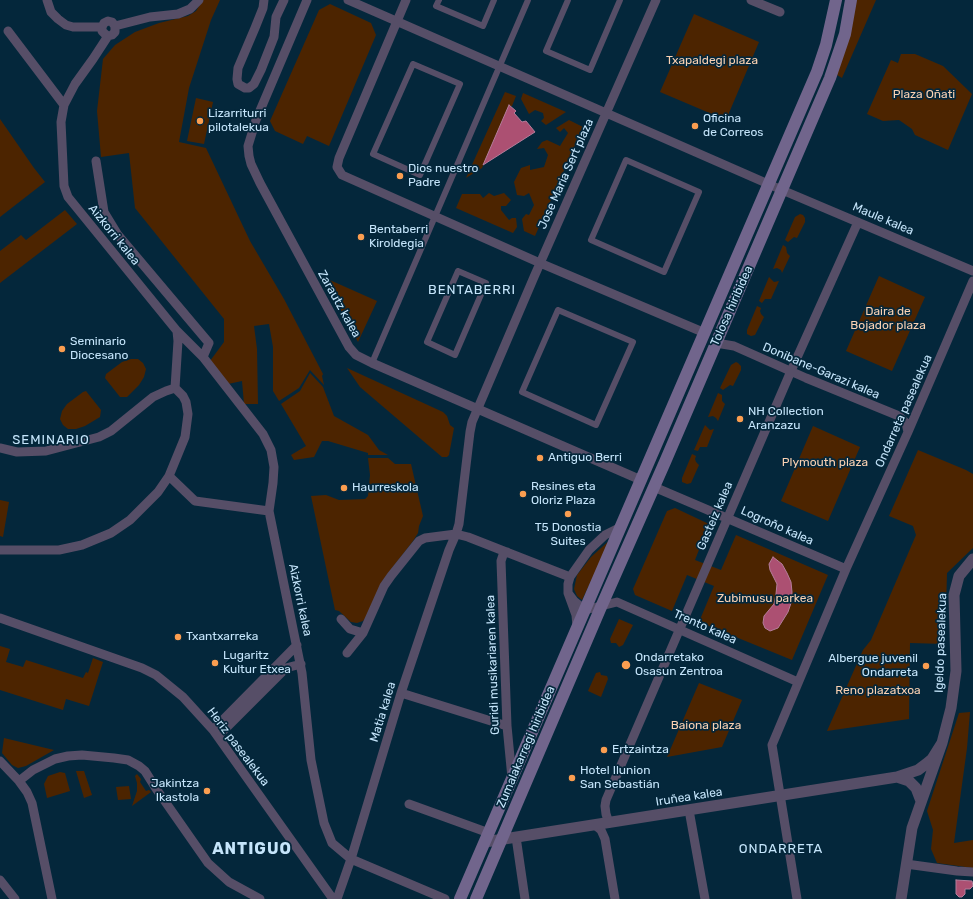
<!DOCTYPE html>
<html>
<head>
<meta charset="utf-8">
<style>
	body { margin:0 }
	canvas { display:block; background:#04273b }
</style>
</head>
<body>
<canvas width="973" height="899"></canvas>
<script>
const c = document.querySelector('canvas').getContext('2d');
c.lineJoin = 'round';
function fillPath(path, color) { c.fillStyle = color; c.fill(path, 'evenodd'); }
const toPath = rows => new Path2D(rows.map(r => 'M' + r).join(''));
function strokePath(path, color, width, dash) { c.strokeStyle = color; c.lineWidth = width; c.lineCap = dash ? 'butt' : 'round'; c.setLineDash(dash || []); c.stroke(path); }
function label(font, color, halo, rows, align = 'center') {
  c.font = font + ' Rubik,sans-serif'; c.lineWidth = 3.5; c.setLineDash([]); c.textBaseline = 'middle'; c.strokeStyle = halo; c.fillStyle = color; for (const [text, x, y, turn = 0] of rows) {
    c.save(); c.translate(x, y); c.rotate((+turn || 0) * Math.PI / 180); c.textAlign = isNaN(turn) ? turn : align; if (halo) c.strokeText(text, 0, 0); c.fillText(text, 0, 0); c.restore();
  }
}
fillPath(toPath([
	[203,0,220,0,211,20,189,88,179,142,206,148,250,241,284,299,323,374,322,376,324,385,310,370,299,388,279,401,273,391,273,347,269,324,254,326,257,349,258,404,244,404,242,381,228,384,210,361,224,342,224,319,135,208,129,153,101,157,97,111,103,59,115,45,135,32,159,23,188,16,196,11],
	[856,0,876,0,842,78,837,75],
	[330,4,371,23,376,35,329,146,307,136,303,144,275,131,270,121,319,10],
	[694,14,759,42,726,120,660,92],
	[901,54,915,54,943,66,972,94,948,150,915,135,912,129,899,120,883,121,867,114,891,60,898,63],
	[505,92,516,96,512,106,509,106,482,168,466,178],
	[523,93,566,112,546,125,541,121,544,118,543,113,535,110,529,114,521,99],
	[196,98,213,102,204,144,187,141],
	[0,119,34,168,45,182,0,217],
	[569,120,583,127,535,236,524,231,522,219,526,214,529,215,534,205,529,193,524,196,517,195,514,182,521,168,530,165,530,170,544,167,548,155,544,148,537,149,542,142,547,140,560,146,568,133,564,128,560,132,556,128],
	[489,193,494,196,504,193,511,200,506,206,501,206,501,210,509,220,512,218,516,218,517,227,513,233,456,208,462,194,480,194,483,198],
	[65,210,77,224,0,283,0,251,21,235,26,240],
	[800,214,803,215,805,218,805,222,797,238,794,237,788,242,785,240,795,217],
	[783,245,786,247,787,253,790,256,782,273,781,270,777,268,773,269],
	[879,276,925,297,892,371,846,351],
	[323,277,377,301,358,342],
	[769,277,774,282,779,281,771,299,765,299,762,303,759,301],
	[757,306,761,308,760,311,761,314,764,317,755,335,751,336,747,334,747,330],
	[131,359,138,359,143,363,146,369,144,377,139,385,127,397,120,397,105,378,106,374,122,362],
	[736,362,738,363,741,366,741,370,733,386,730,385,723,390,720,388,731,365],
	[347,368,443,412,447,416,450,425,454,428,449,455,447,457,442,457,360,387],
	[310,373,323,387,334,416,368,435,379,450,388,455,368,455,368,453,328,441,322,441,314,457,294,460,291,455,306,446,281,404,300,391],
	[86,391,101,410,100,417,85,426,76,429,68,429,63,425,60,419,62,411,67,404,83,392],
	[718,393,722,395,722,401,725,404,718,421,716,418,713,416,708,417],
	[705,425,710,430,714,429,707,447,700,447,698,451,694,450],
	[813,426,860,447,828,521,781,501],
	[918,450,966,470,973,474,973,548,947,573,945,644,910,643,909,719,827,731,863,650,871,640,916,535,913,526,889,516],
	[692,454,696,456,695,459,696,462,699,465,691,483,687,484,682,482,682,478],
	[368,458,388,458,395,464,411,464,423,516,419,526,418,533,413,541,389,572,382,582,367,616,363,621,357,623,351,622,339,611,335,610,311,496,326,495,339,500,365,499,368,496,370,475],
	[0,500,9,502,3,537,0,536],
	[675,508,709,524,695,560,721,570,736,535,828,575,792,660,699,622,714,586,687,575,672,611,635,595,633,589,667,511],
	[611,539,582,600,577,596,574,589,577,575,591,557],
	[619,619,633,625,623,645,619,647,616,643,611,643,610,639],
	[0,646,10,649,6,662,23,667,26,660,83,678,86,672,88,673,93,658,103,662,89,706,66,699,63,710,0,690],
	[600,672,601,675,607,676,608,679,601,697,588,691,596,673],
	[699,683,742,700,722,747,667,757],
	[970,712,967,748,954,843,973,840,973,868,937,863,931,849,933,830,927,811,959,713],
	[4,738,54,750,26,766,18,768,12,765,2,753],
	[76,771,84,771,92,795,84,798],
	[60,772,65,773,70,791,47,798,44,784,48,776],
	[137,774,141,779,140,782,146,791,149,790,151,792,132,806,137,791,137,783,135,776],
	[129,786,131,799,118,800,116,787]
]), '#4c2400');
const water = toPath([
	[509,105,516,111,514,113,522,122,526,121,535,132,483,165,509,105],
	[773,557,782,564,787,573,791,582,792,592,791,603,788,612,778,628,770,631,765,628,763,623,764,616,774,604,776,594,777,584,770,570,769,564,773,557],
	[956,880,972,881,973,886,970,889,965,889,965,894,962,897,959,897,956,894,956,880]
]);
fillPath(water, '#ac5072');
strokePath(water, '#b47d9b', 1);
strokePath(toPath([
	[439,0,436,6,483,26,494,0],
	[568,0,546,51,590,70,620,0],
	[413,64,460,84,420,175,373,154,413,64],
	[626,160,699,192,664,272,591,240,626,160],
	[458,271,486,283,455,355,427,342,458,271],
	[558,310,633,342,596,425,522,392,558,310],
	[372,363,528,0]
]), '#564e67', 6);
strokePath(toPath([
	[47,0,51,12,58,19,66,25,73,27,102,27],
	[264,0,263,8,255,28,238,68,237,79,238,84,245,88,249,88,254,84,261,70,274,37,276,17,284,0],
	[307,0,256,120,248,146,249,156,251,164,260,183,349,347,356,355,372,363,641,480],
	[348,0,782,190,973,271],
	[406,0,339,158,337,167,342,175,540,263,705,333],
	[751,0,780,12],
	[115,26,150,17,178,14,190,9,199,0],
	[8,31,64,105],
	[108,36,105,34,102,31,102,27,104,23,108,21,112,22,115,26,115,32,112,35,108,36,93,59,75,84,64,105,61,122,64,186,68,197,177,331,203,357,263,434,271,450,274,467,273,483,269,511,302,673,311,760,324,823,332,843,351,859,445,899],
	[96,161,104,212,118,235,209,343,203,357],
	[716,343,734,346,806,378,899,416,906,423,908,432],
	[175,388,178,341,177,331],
	[0,448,17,452,46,451,99,437,111,431,153,397,166,391,175,388],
	[169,476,195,501,269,511],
	[654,487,846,569],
	[0,550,59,550,82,545,111,533,130,520,158,492,169,476,185,437,188,414,186,402,183,396,175,388],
	[507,552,503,555,501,561,507,726,512,778],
	[568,593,574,601,585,610,617,602,798,682],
	[0,618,142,668,156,675,183,697,213,730,333,899],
	[341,619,350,629,363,633],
	[577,627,576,615,568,593,568,584,570,577,589,550,605,535,621,527],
	[347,653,363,633,384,586,391,576,419,541,425,538,456,534,468,537,570,577],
	[401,693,507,726],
	[213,730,297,645],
	[218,736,286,668,301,664],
	[0,761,19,781,27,792,32,803,52,899],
	[19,781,33,770,55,759,68,756,82,755,114,758,128,760,139,766,145,771,157,790,208,863,229,882,260,899],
	[409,804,489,833],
	[689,810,705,899],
	[609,823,606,814,605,806,606,800,791,371,858,222],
	[595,825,601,830,605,839,615,899],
	[516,837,525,899],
	[906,864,957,871,973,872],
	[0,880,15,899],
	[337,899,351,859,401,693,449,550,456,534,459,524,470,432,472,422,534,277,656,0],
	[797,899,772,745,846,569,908,432,973,281]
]), '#564e67', 9);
strokePath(toPath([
	[897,777,909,781,916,788,921,801],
	[485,842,897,777,918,770,926,764,932,759,942,743],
	[901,899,912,828,942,743,951,708,956,671,954,595,959,576,973,559]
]), '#564e67', 11);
strokePath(toPath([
	[460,899,817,72,826,45,836,0],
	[476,899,601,607,665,462,830,78,845,34,851,0]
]), '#71658c', 12);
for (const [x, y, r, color] of [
	[200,121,4,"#fb9e50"],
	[695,126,4,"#fb9e50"],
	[400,176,4,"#fb9e50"],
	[361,237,4,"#fb9e50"],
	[62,349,4,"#fb9e50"],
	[740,419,4,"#fb9e50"],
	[540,458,4,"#fb9e50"],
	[344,488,4,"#fb9e50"],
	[523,494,4,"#fb9e50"],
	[568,514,4,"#fb9e50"],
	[178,637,4,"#fb9e50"],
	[215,663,4,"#fb9e50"],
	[626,665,5,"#fb9e50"],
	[926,666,4,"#fb9e50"],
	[604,750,4,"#fb9e50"],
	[572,778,4,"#fb9e50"],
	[207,791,4,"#fb9e50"]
]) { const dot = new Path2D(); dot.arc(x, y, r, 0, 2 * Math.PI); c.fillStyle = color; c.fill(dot); strokePath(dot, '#04273b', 1.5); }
label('12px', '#fad1b2', '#04273b', [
	["Txapaldegi plaza",712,61],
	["Plaza Oñati",924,95],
	["Daira de",888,312],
	["Bojador plaza",888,326],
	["Plymouth plaza",825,463],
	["Zubimusu parkea",765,599],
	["Reno plazatxoa",878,691],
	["Baiona plaza",706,726]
]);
label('12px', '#c5e5fb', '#04273b', [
	["Lizarriturri",208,114],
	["pilotalekua",208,128],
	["Oficina",703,119],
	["de Correos",703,133],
	["Dios nuestro",408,169],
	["Padre",408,183],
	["Bentaberri",369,230],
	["Kiroldegia",369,244],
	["Seminario",70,342],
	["Diocesano",70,356],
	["NH Collection",748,412],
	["Aranzazu",748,426],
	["Antiguo Berri",548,458],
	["Resines eta",531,487],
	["Oloriz Plaza",531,501],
	["Haurreskola",352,488],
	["T5 Donostia",568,528,"center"],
	["Suites",568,542,"center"],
	["Txantxarreka",186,637],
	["Lugaritz",223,656],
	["Kultur Etxea",223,670],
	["Ondarretako",635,658],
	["Osasun Zentroa",635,672],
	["Albergue juvenil",918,659,"right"],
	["Ondarreta",918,673,"right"],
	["Ertzaintza",612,750],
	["Hotel Ilunion",580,771],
	["San Sebastián",580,785],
	["Jakintza",199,784,"right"],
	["Ikastola",199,798,"right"]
], 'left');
label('12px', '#c5e5fb', '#04273b', [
	["Jose Maria Sert plaza",566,174,-66],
	["Maule kalea",883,219,23],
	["Aizkorri kalea",114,235,51],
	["Zarautz kalea",339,304,61],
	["Tolosa hiribidea",732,306,-66],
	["Donibane-Garazi kalea",821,371,23],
	["Ondarreta pasealekua",904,411,-66],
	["Gasteiz kalea",715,516,-67],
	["Logroño kalea",777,526,24],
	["Aizkorri kalea",300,600,78],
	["Trento kalea",705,627,24],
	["Igeldo pasealekua",941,643,-88],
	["Guridi musikariaren kalea",493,665,-92],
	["Matia kalea",383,712,-73],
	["Heriz pasealekua",238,747,53],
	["Zumalakarregi hiribidea",526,747,-67],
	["Iruñea kalea",689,797,-9]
]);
c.letterSpacing = '1px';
label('13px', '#c5e5fb', '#04273b', [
	["BENTABERRI",472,290],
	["SEMINARIO",51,440],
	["ONDARRETA",781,849]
]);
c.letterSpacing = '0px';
c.letterSpacing = '1px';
label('bold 16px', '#c5e5fb', '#04273b', [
	["ANTIGUO",252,849]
]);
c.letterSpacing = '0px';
</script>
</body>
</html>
